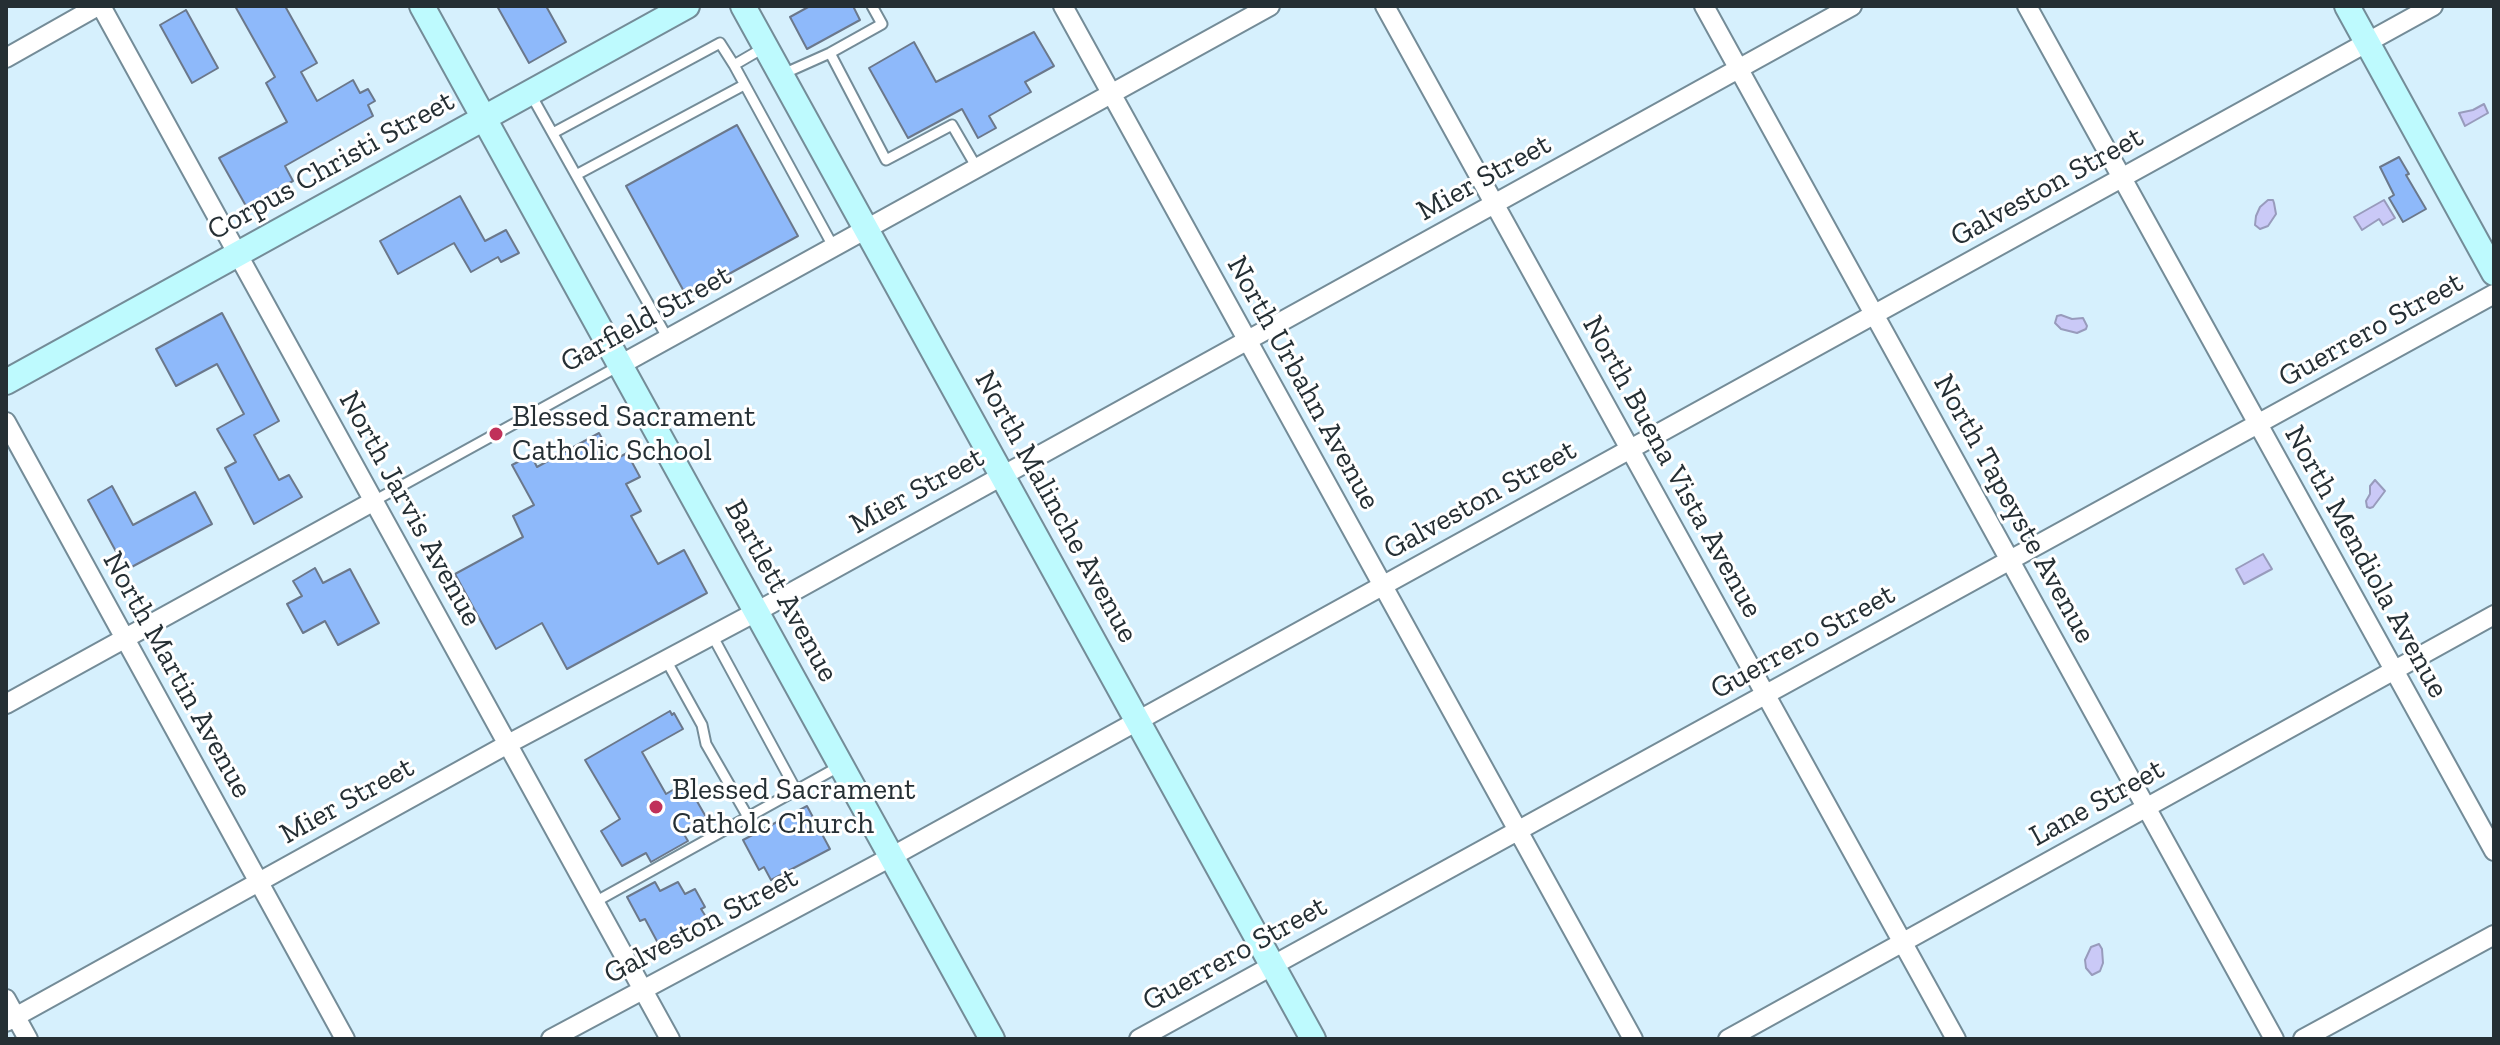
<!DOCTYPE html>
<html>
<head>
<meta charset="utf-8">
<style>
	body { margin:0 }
	#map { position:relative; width:2500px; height:1045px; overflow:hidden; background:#d6f0fd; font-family:"Zilla Slab",serif }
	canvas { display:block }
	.frame { position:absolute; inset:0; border:8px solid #252f34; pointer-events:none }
</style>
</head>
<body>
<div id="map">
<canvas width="2500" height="1045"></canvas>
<div class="frame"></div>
</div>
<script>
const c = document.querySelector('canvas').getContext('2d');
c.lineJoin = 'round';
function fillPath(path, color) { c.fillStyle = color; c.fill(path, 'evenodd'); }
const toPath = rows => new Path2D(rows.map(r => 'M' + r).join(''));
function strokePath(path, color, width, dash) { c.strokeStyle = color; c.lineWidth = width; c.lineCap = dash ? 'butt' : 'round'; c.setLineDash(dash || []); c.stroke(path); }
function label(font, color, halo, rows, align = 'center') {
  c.font = font + ' "Zilla Slab",serif'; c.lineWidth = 6; c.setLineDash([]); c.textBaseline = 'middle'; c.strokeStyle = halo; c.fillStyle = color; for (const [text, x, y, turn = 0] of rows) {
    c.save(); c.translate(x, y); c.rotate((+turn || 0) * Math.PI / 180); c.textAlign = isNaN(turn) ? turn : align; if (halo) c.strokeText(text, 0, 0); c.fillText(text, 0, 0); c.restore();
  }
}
const water = toPath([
	[2484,104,2488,113,2465,126,2459,113,2473,110,2484,104],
	[2268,200,2273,200,2274,203,2276,214,2268,226,2260,229,2255,225,2256,216,2260,207,2268,200],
	[2384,200,2395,218,2383,225,2379,219,2362,230,2354,217,2384,200],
	[2061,315,2072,319,2083,318,2087,326,2086,329,2077,333,2061,329,2055,323,2057,316,2061,315],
	[2375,480,2385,491,2373,507,2370,508,2367,507,2366,501,2370,494,2370,486,2375,480],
	[2263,554,2272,569,2244,584,2236,569,2263,554],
	[2099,944,2102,949,2103,963,2100,971,2092,975,2086,968,2085,960,2091,947,2099,944]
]);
fillPath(water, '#cac9f7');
strokePath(water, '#989bbc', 2);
const building = toPath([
	[235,6,285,6,317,63,301,72,317,101,353,80,360,93,368,89,375,101,368,105,373,116,285,166,293,181,246,206,219,158,287,122,266,83,275,77,235,6],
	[497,6,546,6,566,42,529,63,497,6],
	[810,6,853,6,860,20,807,49,790,17,810,6],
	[186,10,218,68,192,83,160,25,186,10],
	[1034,32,1054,66,1025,82,1031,92,989,116,996,128,978,138,962,109,908,138,869,68,914,42,936,82,1034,32],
	[737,125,798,236,687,297,626,186,737,125],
	[2399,157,2409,174,2406,175,2426,209,2403,222,2389,198,2394,195,2380,167,2399,157],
	[460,196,485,241,506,230,519,253,501,262,498,257,471,272,454,243,398,274,380,241,460,196],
	[222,313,279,421,254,435,279,480,289,475,302,497,254,524,225,468,236,462,217,429,244,414,217,364,176,386,156,349,222,313],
	[599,433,614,460,627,453,640,477,626,484,641,511,631,516,658,564,684,550,707,593,567,669,542,623,496,649,455,574,523,537,513,516,534,505,512,465,531,455,537,467,599,433],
	[112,486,133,525,195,492,212,524,126,570,88,500,112,486],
	[315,568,323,583,350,569,379,623,338,645,325,621,303,633,287,604,302,596,293,581,315,568],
	[670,711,672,715,674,713,683,729,642,752,666,794,686,782,706,817,682,831,688,841,651,862,646,853,622,866,601,831,620,819,585,760,670,711],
	[807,806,830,849,771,880,764,867,759,870,743,840,807,806],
	[655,882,660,891,678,882,685,894,695,889,705,907,701,909,708,920,659,945,645,919,640,921,627,897,655,882]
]);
fillPath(building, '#8eb9fa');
strokePath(building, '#6b788b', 2);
const lane = toPath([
	[765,47,734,65,834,248],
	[830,53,886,160,952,125,977,168],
	[783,74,830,53,882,24,872,6],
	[530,93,668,339],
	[553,133,720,43,734,65],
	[576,175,744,85],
	[374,501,617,367],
	[712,635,796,790],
	[666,660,702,725,706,744,748,817],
	[595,902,840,766]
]);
const street = toPath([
	[101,6,670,1039],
	[1063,6,1633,1039],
	[1385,6,1956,1039],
	[1704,6,2274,1039],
	[2027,6,2494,851],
	[6,58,98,6],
	[620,365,1270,6],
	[6,422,345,1039],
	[6,704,374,501],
	[6,999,28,1039],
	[6,1022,508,744,756,612,1852,6],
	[551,1039,891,857,2433,6],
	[1139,1039,2494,294],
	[1728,1039,2494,615],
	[2303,1039,2494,935]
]);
const secondary = toPath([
	[422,6,992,1039],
	[743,6,1313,1039],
	[2347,6,2494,273],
	[6,382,687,6]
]);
strokePath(lane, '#748c98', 13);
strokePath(street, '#748c98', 22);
strokePath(secondary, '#748c98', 28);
strokePath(lane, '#fff', 9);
strokePath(street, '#fff', 18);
strokePath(secondary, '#befafe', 24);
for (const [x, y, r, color] of [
	[496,434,8,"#c0315a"],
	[656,807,8,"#c0315a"]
]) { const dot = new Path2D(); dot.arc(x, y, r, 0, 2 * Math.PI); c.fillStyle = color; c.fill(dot); strokePath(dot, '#fff', 3); }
label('30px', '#252f34', '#fff', [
	["Corpus Christi Street",331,166,-29],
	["Mier Street",1484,178,-29],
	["Galveston Street",2047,187,-29],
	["Garfield Street",646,319,-29],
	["Guerrero Street",2371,330,-29],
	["North Urbahn Avenue",1303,383,61],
	["North Buena Vista Avenue",1672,467,61],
	["Mier Street",917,491,-29],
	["Galveston Street",1480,500,-29],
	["North Malinche Avenue",1056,507,61],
	["North Jarvis Avenue",410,509,61],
	["North Tapeyste Avenue",2014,509,61],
	["North Mendiola Avenue",2366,562,61],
	["Bartlett Avenue",781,591,61],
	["Guerrero Street",1803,642,-29],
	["North Martin Avenue",177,675,61],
	["Mier Street",347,801,-29],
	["Lane Street",2097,803,-29],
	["Galveston Street",701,926,-28],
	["Guerrero Street",1235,954,-29]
]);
label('30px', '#252f34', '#fff', [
	["Blessed Sacrament",512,417],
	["Catholic School",512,451],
	["Blessed Sacrament",672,790],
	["Catholc Church",672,824]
], 'left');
</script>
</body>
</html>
